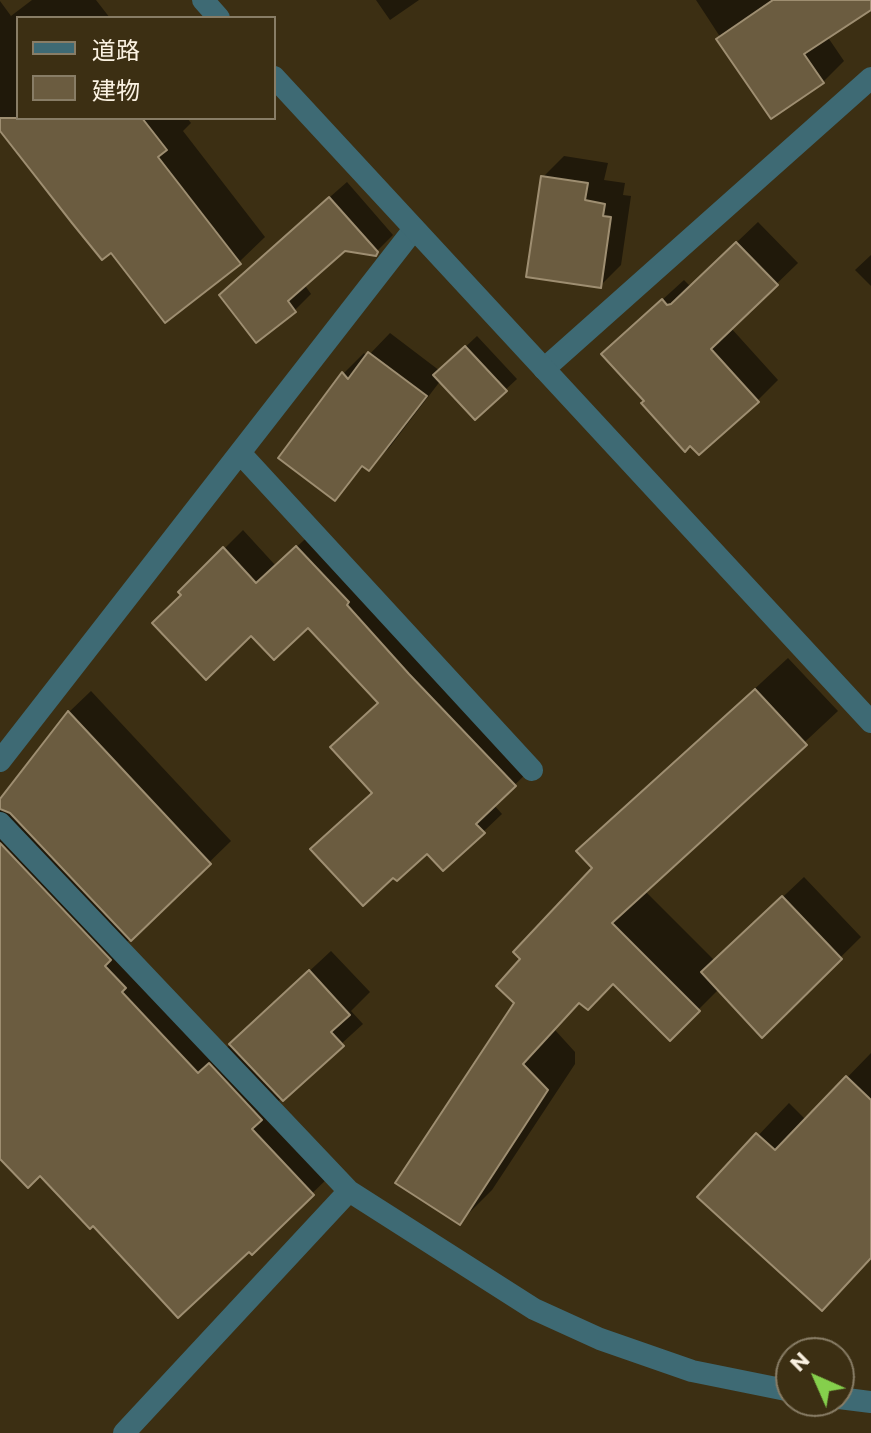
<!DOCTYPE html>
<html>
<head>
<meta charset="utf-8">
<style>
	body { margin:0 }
	#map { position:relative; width:871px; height:1433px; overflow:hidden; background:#3c2f13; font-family:Commissioner,"Noto Sans JP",sans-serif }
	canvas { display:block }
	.legend { position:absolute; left:16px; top:16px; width:260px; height:104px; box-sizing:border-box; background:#3c2f13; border:2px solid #887d66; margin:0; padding:10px 14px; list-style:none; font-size:24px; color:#fbf2e2 }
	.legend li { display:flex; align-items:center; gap:16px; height:40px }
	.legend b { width:40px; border:2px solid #887d66 }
	.north { position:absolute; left:775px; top:1337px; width:80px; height:80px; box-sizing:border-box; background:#3c2f13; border:2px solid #887d66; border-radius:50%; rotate:315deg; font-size:22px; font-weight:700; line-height:32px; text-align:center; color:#fbf2e2 }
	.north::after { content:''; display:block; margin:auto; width:28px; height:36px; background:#85cf4c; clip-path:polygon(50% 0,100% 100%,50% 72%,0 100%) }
</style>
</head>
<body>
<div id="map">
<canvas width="871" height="1433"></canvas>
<ul class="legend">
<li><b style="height:10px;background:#3e6a74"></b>道路</li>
<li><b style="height:22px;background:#6b5c40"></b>建物</li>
</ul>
<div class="north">N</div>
</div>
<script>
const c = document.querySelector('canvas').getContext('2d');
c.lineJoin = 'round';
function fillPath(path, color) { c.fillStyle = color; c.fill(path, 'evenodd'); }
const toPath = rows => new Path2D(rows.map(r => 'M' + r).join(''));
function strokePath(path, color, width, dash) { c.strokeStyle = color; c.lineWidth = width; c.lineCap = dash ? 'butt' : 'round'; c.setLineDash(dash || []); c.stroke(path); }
fillPath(toPath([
	[32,0,96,0,110,18,18,18,18,118,187,118,191,123,183,131,265,237,239,262,112,251,0,126,0,1,11,16],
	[376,0,419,0,390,20],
	[696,0,871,0,871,7,827,36,844,61,823,82,772,116],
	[564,156,608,163,604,180,625,183,623,195,631,196,621,265,600,286,543,177],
	[347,182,393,235,375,253,344,249,304,284,311,294,295,310,257,340,238,278],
	[758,222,798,263,731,328,778,380,757,401,646,400,603,354,684,280,689,285,694,283],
	[871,255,871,286,855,270],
	[390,333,440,371,477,336,517,379,476,417,441,380,389,448,368,468,364,466,334,498,280,458,344,373,364,353,367,357],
	[316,529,533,767,494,805,502,814,483,832,374,792,380,702,308,625,183,594,181,592,243,530,276,566],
	[788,658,838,711,645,891,715,961,804,877,861,937,762,1035,719,989,670,1038,613,982,581,1001,555,1030,575,1052,575,1064,492,1190,460,1222,516,1003,595,868,579,851],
	[91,691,231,841,125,944,221,1053,331,951,370,992,351,1011,363,1024,272,1107,334,1172,252,1252,93,1223,40,1173,0,1156,0,802,69,712],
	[871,1053,871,1258,822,1308,700,1197,789,1103,806,1120]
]), '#0007');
const building = toPath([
	[773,0,871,0,871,10,804,54,824,83,771,119,716,39,773,0],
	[0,118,142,118,167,150,158,157,241,264,165,323,111,253,102,260,72,223,0,131,0,118],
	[541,176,588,183,585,200,605,204,603,216,611,217,601,288,526,277,541,176],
	[329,197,378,252,376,256,345,251,288,301,296,312,256,343,219,295,329,197],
	[736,242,778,285,711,349,759,402,699,455,690,446,685,452,641,403,644,401,601,354,662,299,667,305,671,304,736,242],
	[465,346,507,391,475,420,433,375,465,346],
	[368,352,427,396,369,471,362,466,335,501,278,458,342,372,348,379,368,352],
	[296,546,349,602,347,605,409,674,516,786,476,824,485,833,443,871,427,854,397,881,393,878,363,906,310,849,372,793,330,747,378,703,308,628,274,660,251,636,206,680,152,623,181,595,178,592,223,547,256,583,296,546],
	[755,689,807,745,612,923,700,1011,670,1041,613,984,588,1010,579,1003,523,1064,548,1090,460,1225,395,1183,514,1003,496,986,520,959,513,952,592,868,576,851,755,689],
	[68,711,211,864,131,941,10,813,0,809,0,799,68,711],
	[0,843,111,960,105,966,126,988,122,992,198,1073,209,1063,262,1120,252,1129,314,1195,252,1255,249,1252,178,1318,93,1226,90,1229,40,1176,28,1188,0,1159,0,843],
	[782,896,842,959,762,1038,701,972,782,896],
	[309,970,350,1015,331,1032,344,1046,283,1101,229,1044,309,970],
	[846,1076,871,1100,871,1258,822,1311,697,1197,756,1133,775,1150,846,1076]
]);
fillPath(building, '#6b5c40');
strokePath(building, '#9e8e71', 2);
strokePath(toPath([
	[544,369,871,78],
	[240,453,532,770],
	[0,761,414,229],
	[0,823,349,1191,534,1309,600,1339,692,1371,791,1391],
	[839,1398,871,1402],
	[124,1433,349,1191]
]), '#3e6a74', 22);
strokePath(toPath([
	[203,0,219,18],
	[274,77,871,722]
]), '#3e6a74', 22);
</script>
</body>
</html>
